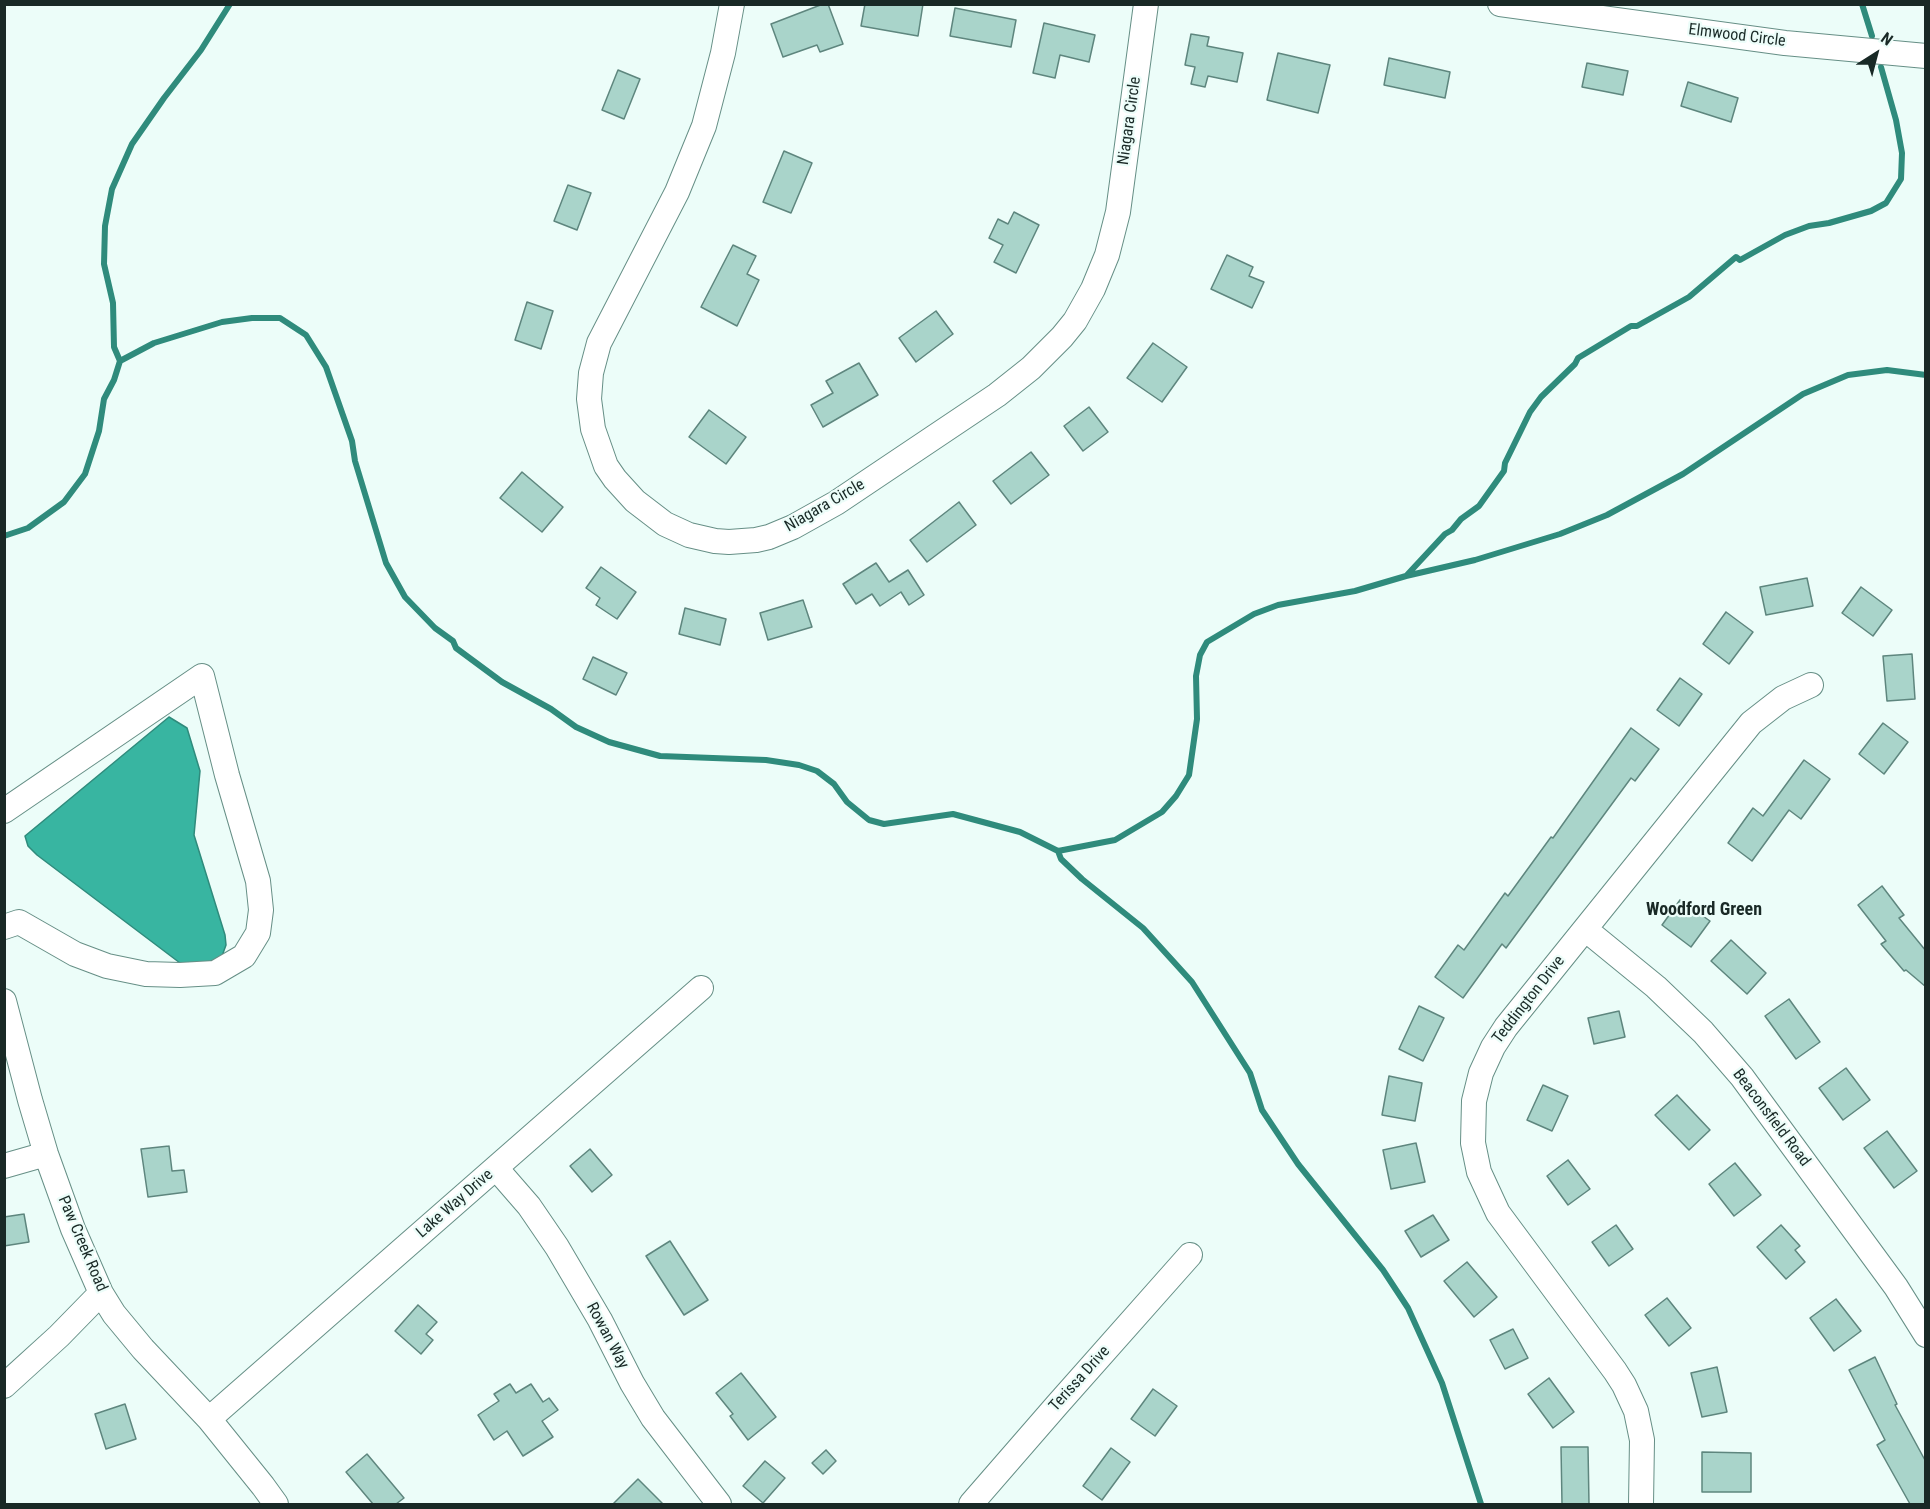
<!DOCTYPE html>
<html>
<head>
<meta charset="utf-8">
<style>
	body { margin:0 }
	#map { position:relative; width:1930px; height:1509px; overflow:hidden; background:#ecfdf9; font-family:"Roboto Condensed",sans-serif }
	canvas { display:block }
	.frame { position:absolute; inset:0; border:6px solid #192926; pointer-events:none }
	.north { position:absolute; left:1846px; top:24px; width:60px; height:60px; -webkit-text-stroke:4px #ecfdf9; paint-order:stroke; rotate:36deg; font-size:16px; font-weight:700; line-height:24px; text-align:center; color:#192926 }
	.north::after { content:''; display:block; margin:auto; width:21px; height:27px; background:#192926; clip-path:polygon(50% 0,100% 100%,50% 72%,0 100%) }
</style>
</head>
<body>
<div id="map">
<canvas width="1930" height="1509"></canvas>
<div class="frame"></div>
<div class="north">N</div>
</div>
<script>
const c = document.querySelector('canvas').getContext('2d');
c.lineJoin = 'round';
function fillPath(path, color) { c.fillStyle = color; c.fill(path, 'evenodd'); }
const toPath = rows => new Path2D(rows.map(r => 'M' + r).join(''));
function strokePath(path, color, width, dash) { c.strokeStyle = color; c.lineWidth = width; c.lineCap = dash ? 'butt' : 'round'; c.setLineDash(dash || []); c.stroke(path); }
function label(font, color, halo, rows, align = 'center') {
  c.font = font + ' "Roboto Condensed",sans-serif'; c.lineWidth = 4.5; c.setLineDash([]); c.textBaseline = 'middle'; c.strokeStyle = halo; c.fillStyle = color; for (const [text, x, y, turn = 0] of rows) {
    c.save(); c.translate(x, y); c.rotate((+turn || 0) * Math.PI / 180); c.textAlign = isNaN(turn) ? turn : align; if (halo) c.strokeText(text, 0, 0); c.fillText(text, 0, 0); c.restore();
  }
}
const water = toPath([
	[169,717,187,728,200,771,194,835,225,935,226,945,222,956,200,970,184,966,37,855,28,846,25,836,169,717]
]);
fillPath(water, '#38b5a1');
strokePath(water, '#2f8b7c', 1.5);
strokePath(toPath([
	[1862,4,1872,36],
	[120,361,154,343,222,322,252,318,280,318,306,335,326,367,352,441,355,461,386,563,405,597,435,628,453,641,456,648,502,682,551,709,576,727,609,742,660,756,766,760,799,765,817,771,834,784,847,802,869,820,884,824,953,814,1020,832,1058,851,1115,840,1162,812,1176,796,1189,775,1197,719,1196,676,1200,655,1207,642,1254,614,1278,605,1355,591,1406,576,1475,560,1560,534,1607,515,1683,474,1803,394,1848,375,1887,370,1926,375],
	[4,536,28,528,64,502,85,474,99,431,104,399,114,380,120,361,114,347,113,303,104,264,105,226,112,189,132,144,164,98,201,50,230,4],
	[1407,575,1445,534,1452,530,1461,519,1479,506,1504,471,1505,463,1530,412,1541,397,1575,364,1578,358,1631,326,1637,326,1689,297,1736,257,1740,260,1785,235,1809,226,1829,223,1871,211,1886,203,1901,179,1902,153,1896,120,1881,67],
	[1058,851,1061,859,1082,879,1143,928,1192,982,1250,1073,1262,1110,1298,1164,1383,1270,1408,1308,1442,1383,1481,1504]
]), '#2f8b7c', 6);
const building = toPath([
	[823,4,828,4,843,44,820,52,817,45,783,57,771,24,823,4],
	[865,4,923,4,918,36,861,26,865,4],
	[955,8,1016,20,1011,47,950,36,955,8],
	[1044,23,1095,35,1089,62,1060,55,1055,78,1033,73,1044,23],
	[1191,34,1209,37,1207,46,1243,53,1237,82,1208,76,1205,87,1191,84,1195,67,1185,65,1191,34],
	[1278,53,1330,65,1318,113,1267,100,1278,53],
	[1389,58,1450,72,1445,98,1384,85,1389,58],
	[1587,63,1628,71,1623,95,1582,87,1587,63],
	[618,70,640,79,624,119,602,110,618,70],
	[1688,82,1738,98,1731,122,1681,106,1688,82],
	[784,151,812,163,791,213,763,202,784,151],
	[568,185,591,193,577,230,554,221,568,185],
	[1014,212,1039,225,1016,273,994,262,1003,245,989,238,998,219,1008,224,1014,212],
	[733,245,756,256,747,274,759,280,737,326,701,307,733,245],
	[1227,255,1253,267,1249,276,1264,282,1252,308,1211,289,1227,255],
	[527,302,553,311,541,349,515,340,527,302],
	[936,311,953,334,916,362,899,338,936,311],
	[1153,343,1187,367,1162,402,1127,378,1153,343],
	[859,363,878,395,823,427,811,405,833,393,826,381,859,363],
	[1089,407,1108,432,1083,451,1064,426,1089,407],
	[709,410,746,437,726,464,689,437,709,410],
	[1031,452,1049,475,1011,504,993,481,1031,452],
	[522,472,563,507,542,532,500,498,522,472],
	[959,502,976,525,927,562,910,540,959,502],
	[876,563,889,582,908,570,924,595,909,605,901,592,880,606,872,594,856,604,843,584,876,563],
	[601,567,636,592,617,619,596,605,600,598,586,588,601,567],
	[1807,578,1813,606,1766,615,1760,587,1807,578],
	[1861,587,1892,610,1873,636,1842,613,1861,587],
	[803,600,812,627,768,640,760,613,803,600],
	[685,608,726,619,720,645,679,634,685,608],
	[1726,612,1753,632,1729,664,1703,644,1726,612],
	[1912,654,1915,699,1887,701,1883,656,1912,654],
	[593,657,627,673,616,695,583,679,593,657],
	[1680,678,1702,694,1679,726,1657,710,1680,678],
	[1883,723,1908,742,1884,774,1859,754,1883,723],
	[1631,728,1659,749,1635,781,1631,778,1506,948,1502,944,1463,998,1435,977,1458,945,1464,950,1505,893,1508,896,1551,837,1553,838,1631,728],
	[1804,760,1830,779,1801,819,1789,810,1752,861,1728,843,1753,808,1763,816,1804,760],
	[1882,886,1904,915,1899,918,1926,951,1926,987,1906,970,1904,971,1881,944,1886,941,1858,905,1882,886],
	[1680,900,1710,921,1691,947,1662,925,1680,900],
	[1731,940,1766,973,1747,994,1711,961,1731,940],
	[1789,999,1820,1042,1796,1059,1765,1016,1789,999],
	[1419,1006,1444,1018,1423,1061,1399,1049,1419,1006],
	[1619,1011,1625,1037,1594,1044,1588,1018,1619,1011],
	[1846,1068,1870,1100,1843,1120,1819,1088,1846,1068],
	[1389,1076,1422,1083,1415,1121,1382,1115,1389,1076],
	[1543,1085,1568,1096,1552,1131,1527,1120,1543,1085],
	[1677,1095,1710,1130,1689,1150,1655,1115,1677,1095],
	[1887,1131,1917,1171,1894,1188,1864,1148,1887,1131],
	[1416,1143,1425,1182,1391,1189,1383,1150,1416,1143],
	[169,1146,172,1171,184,1170,187,1192,148,1197,141,1149,169,1146],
	[590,1149,612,1175,592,1192,570,1166,590,1149],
	[1568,1160,1590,1189,1568,1205,1547,1176,1568,1160],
	[1735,1163,1761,1195,1734,1216,1709,1184,1735,1163],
	[24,1214,29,1242,4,1246,4,1217,24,1214],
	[1433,1215,1449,1240,1421,1257,1405,1231,1433,1215],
	[1616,1225,1633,1249,1609,1266,1592,1242,1616,1225],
	[1781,1225,1800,1246,1795,1250,1805,1262,1786,1279,1757,1247,1781,1225],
	[670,1241,708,1300,684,1315,646,1256,670,1241],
	[1467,1262,1497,1297,1474,1317,1444,1281,1467,1262],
	[1667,1298,1691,1328,1669,1346,1645,1315,1667,1298],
	[1836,1299,1861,1331,1834,1351,1810,1318,1836,1299],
	[418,1305,437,1322,426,1334,433,1340,421,1354,395,1331,418,1305],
	[1513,1329,1528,1358,1505,1369,1490,1340,1513,1329],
	[1875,1357,1897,1404,1895,1405,1926,1462,1926,1504,1910,1504,1877,1445,1885,1440,1849,1370,1875,1357],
	[1717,1367,1727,1412,1702,1417,1691,1373,1717,1367],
	[741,1373,776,1417,748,1440,730,1416,733,1414,716,1393,741,1373],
	[1549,1378,1574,1412,1553,1428,1528,1394,1549,1378],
	[510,1384,516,1393,531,1384,543,1402,549,1398,558,1410,542,1421,553,1437,523,1456,507,1431,494,1440,478,1415,499,1401,494,1394,510,1384],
	[1153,1389,1177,1406,1155,1436,1131,1419,1153,1389],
	[125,1404,136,1439,106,1449,95,1414,125,1404],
	[1561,1447,1588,1447,1589,1504,1562,1504,1561,1447],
	[1111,1448,1130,1462,1102,1500,1083,1486,1111,1448],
	[826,1450,836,1461,823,1474,812,1463,826,1450],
	[1702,1452,1751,1453,1751,1492,1702,1492,1702,1452],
	[367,1454,404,1498,396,1504,373,1504,346,1472,367,1454],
	[765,1461,785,1478,763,1503,743,1486,765,1461],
	[638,1479,663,1504,613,1504,638,1479]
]);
fillPath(building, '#a9d4ca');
strokePath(building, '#5e867e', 1.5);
const minor = toPath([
	[732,4,723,53,704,126,677,192,599,343,591,373,589,399,593,429,606,466,615,479,635,501,665,524,689,535,715,541,729,542,756,540,769,537,793,527,836,503,997,395,1031,368,1062,337,1075,321,1093,289,1107,255,1118,212,1146,4],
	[1500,4,1785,43,1926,56],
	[4,811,202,676,227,775,258,881,261,910,258,933,244,956,215,973,180,975,146,974,107,966,75,954,19,922,4,927],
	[1585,929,1656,987,1703,1032,1742,1077,1896,1287,1926,1335],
	[4,1001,30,1100,46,1154,73,1229,101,1293,114,1314,143,1349,209,1419,263,1486,276,1504],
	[4,1166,46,1154],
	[496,1168,529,1206,557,1247,600,1320,632,1383,653,1418,719,1504],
	[4,1386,59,1336,101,1293],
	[209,1419,701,988],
	[971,1504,1057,1405,1190,1255],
	[1641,1504,1642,1440,1636,1411,1624,1385,1615,1371,1498,1213,1479,1172,1473,1143,1474,1101,1481,1073,1493,1047,1506,1027,1751,723,1783,698,1811,685]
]);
strokePath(minor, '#668f86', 26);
strokePath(minor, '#fff', 24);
label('16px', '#192926', '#ecfdf9', [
	["Elmwood Circle",1737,36,7],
	["Niagara Circle",1130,121,-82],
	["Niagara Circle",825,506,-30],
	["Teddington Drive",1529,1000,-52],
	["Beaconsfield Road",1771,1118,53],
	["Lake Way Drive",455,1204,-41],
	["Paw Creek Road",82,1244,67],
	["Rowan Way",607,1336,62],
	["Terissa Drive",1080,1379,-48]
]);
label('bold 18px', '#192926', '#ecfdf9', [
	["Woodford Green",1704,910]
]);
</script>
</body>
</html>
